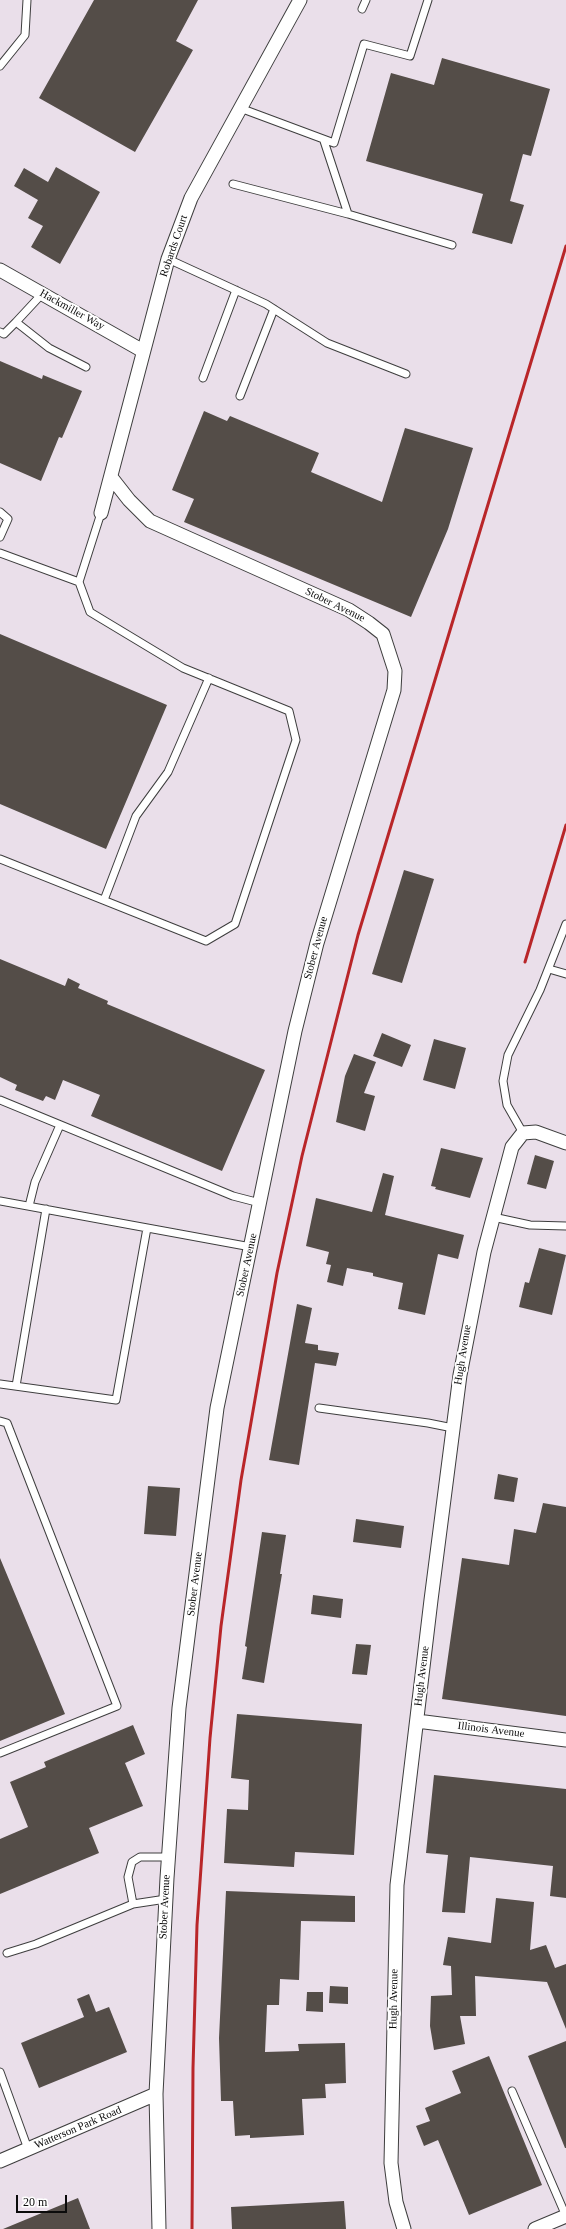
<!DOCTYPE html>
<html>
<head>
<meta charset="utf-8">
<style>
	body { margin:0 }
	#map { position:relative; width:566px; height:2229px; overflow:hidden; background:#fffbea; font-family:Georgia,serif }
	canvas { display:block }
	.scale { position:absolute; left:16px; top:2195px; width:51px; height:18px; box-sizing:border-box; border:2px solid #0b0b0b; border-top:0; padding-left:5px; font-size:12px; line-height:14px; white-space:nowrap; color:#0b0b0b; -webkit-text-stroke:3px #fff; paint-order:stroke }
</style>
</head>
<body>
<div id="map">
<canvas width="566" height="2229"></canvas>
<div class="scale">20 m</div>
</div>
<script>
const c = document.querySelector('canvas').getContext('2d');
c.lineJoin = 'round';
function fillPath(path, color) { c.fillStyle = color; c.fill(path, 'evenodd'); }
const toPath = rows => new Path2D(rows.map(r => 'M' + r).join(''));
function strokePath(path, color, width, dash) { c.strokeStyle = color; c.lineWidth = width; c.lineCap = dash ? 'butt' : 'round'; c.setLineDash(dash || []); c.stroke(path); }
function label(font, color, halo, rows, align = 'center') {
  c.font = font + ' Georgia,serif'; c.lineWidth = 4; c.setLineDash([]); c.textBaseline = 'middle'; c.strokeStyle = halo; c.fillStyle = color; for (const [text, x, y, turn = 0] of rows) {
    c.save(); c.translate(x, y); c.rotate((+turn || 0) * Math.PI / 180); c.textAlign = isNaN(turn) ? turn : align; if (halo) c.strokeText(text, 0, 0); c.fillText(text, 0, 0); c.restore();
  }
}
fillPath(toPath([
	[0,0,566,0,566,2229,0,2229]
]), '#eadfea');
fillPath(toPath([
	[94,0,198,0,176,41,193,50,135,152,39,98],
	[442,58,550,89,531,156,523,154,510,201,524,205,512,244,472,233,483,194,366,161,391,73,434,85],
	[56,167,100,192,60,264,31,247,43,226,28,218,38,200,14,186,24,168,48,182],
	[0,361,42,379,43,375,82,391,62,438,59,437,41,481,0,463],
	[204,411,227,421,230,416,319,453,311,472,382,502,405,428,473,448,448,529,411,617,184,522,194,499,172,490],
	[0,634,167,705,106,849,0,804],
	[404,870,434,879,402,983,372,974],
	[0,959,65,986,68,978,80,984,78,988,108,1001,107,1004,265,1070,222,1171,91,1116,100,1095,63,1080,55,1100,46,1096,43,1101,15,1090,17,1085,0,1077],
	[382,1033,411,1045,402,1067,373,1056],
	[434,1039,466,1048,455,1089,423,1080],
	[354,1054,376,1062,364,1093,375,1096,365,1131,336,1122,345,1076],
	[441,1148,483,1158,470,1198,435,1189,436,1187,431,1186],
	[535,1155,554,1161,546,1189,527,1184],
	[383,1173,394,1176,385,1215,464,1235,458,1259,438,1254,425,1315,398,1309,403,1283,373,1276,373,1273,347,1268,343,1286,327,1282,331,1265,326,1264,329,1252,306,1246,316,1198,372,1212],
	[539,1248,566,1255,552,1315,519,1307,525,1282,529,1283],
	[297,1304,312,1308,305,1343,318,1345,318,1350,339,1353,336,1366,315,1363,299,1465,269,1460],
	[498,1474,518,1478,514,1502,494,1499],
	[148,1486,180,1488,176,1536,144,1534],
	[543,1503,566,1507,566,1716,442,1699,462,1558,509,1565,514,1529,536,1533],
	[356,1519,404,1526,401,1548,353,1542],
	[262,1532,286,1535,280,1574,282,1574,264,1683,242,1679,247,1647,245,1646],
	[0,1558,65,1714,0,1741],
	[313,1595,343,1599,341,1618,311,1614],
	[356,1644,371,1645,367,1675,352,1674],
	[237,1714,362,1724,354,1855,295,1852,294,1867,224,1863,227,1809,248,1810,249,1780,231,1778],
	[133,1725,145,1754,125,1763,143,1806,89,1828,99,1853,0,1894,0,1839,28,1827,10,1782,46,1767,44,1762],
	[434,1775,566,1789,566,1898,550,1896,553,1866,470,1857,465,1913,442,1912,448,1855,426,1853],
	[226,1891,355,1896,355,1922,301,1921,299,1980,280,1979,279,2005,267,2005,265,2052,299,2051,298,2044,345,2043,346,2083,325,2084,326,2098,302,2099,304,2135,250,2138,250,2135,235,2136,233,2101,221,2101,219,2038],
	[496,1898,534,1902,530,1950,546,1945,555,1968,566,1964,566,2029,547,1982,475,1976,476,2016,460,2016,465,2044,434,2050,430,2026,431,1996,452,1995,451,1966,443,1965,448,1937,491,1943],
	[330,1986,348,1987,348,2004,329,2003],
	[307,1992,323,1992,323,2012,306,2011],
	[89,1994,96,2012,109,2007,127,2052,39,2088,21,2043,84,2017,77,1999],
	[566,2041,566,2148,565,2148,528,2056],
	[489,2056,542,2185,469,2215,438,2140,424,2146,416,2126,430,2121,425,2108,461,2093,452,2071],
	[78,2198,90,2229,3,2229],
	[344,2201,346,2229,232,2229,231,2207]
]), '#544d48');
const service = toPath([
	[362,9,366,0],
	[0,66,25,35,27,0],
	[240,108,334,143,364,44,410,56,428,0],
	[324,141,348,214,452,245],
	[233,184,348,214],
	[168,259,266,304,327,343,406,374],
	[42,294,16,322,49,348,86,367],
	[0,332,4,334,16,322],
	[203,378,236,290],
	[240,396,274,309],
	[0,512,8,519,0,537],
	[0,553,79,582],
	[0,859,206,941,235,924,296,740,289,711,183,668,90,612,79,582,101,513],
	[104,900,136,816,168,772,209,678],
	[549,969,566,974],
	[0,1100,233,1196,260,1203],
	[523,1133,507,1105,503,1081,508,1055,540,990,566,924],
	[0,1201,251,1247],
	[29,1206,35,1182,60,1125],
	[493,1217,530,1225,566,1226],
	[0,1384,116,1400,147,1228],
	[16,1386,46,1209],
	[319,1408,428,1423,453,1428],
	[0,1421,7,1423,117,1706,0,1753],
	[166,1899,133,1904,128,1877,132,1862,140,1857,168,1857],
	[7,1953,36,1944,133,1904],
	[0,2072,28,2149],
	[512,2091,566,2216]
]);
const minor = toPath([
	[0,270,143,351],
	[111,477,129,500,150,521,349,610,369,623,383,634,395,671,394,690,317,943,295,1031,217,1408,179,1708,167,1878,156,2094,159,2229],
	[101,513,168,259,191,198,300,0],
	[417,1721,566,1740],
	[0,2161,156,2094],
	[404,2229,396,2202,391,2163,397,1885,431,1600,460,1375,484,1252,512,1147,523,1133,536,1132,566,1143],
	[535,2229,566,2216]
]);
strokePath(service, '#3e3e3e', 9);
strokePath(minor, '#3e3e3e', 15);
strokePath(service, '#fff', 7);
strokePath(minor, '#fff', 13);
strokePath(toPath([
	[525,962,566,825],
	[192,2229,193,2068,197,1925,210,1738,221,1626,241,1480,277,1273,302,1156,358,935,566,246]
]), '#b92629', 3);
label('11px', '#0b0b0b', '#fff', [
	["Robards Court",174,246,-71],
	["Hackmiller Way",72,310,29],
	["Stober Avenue",335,605,26],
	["Stober Avenue",316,948,-75],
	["Stober Avenue",247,1265,-78],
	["Hugh Avenue",463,1355,-81],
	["Stober Avenue",195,1584,-83],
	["Hugh Avenue",422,1676,-83],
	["Illinois Avenue",491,1730,7],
	["Stober Avenue",165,1907,-87],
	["Hugh Avenue",394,1999,-89],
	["Watterson Park Road",78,2128,-23]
]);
</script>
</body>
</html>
